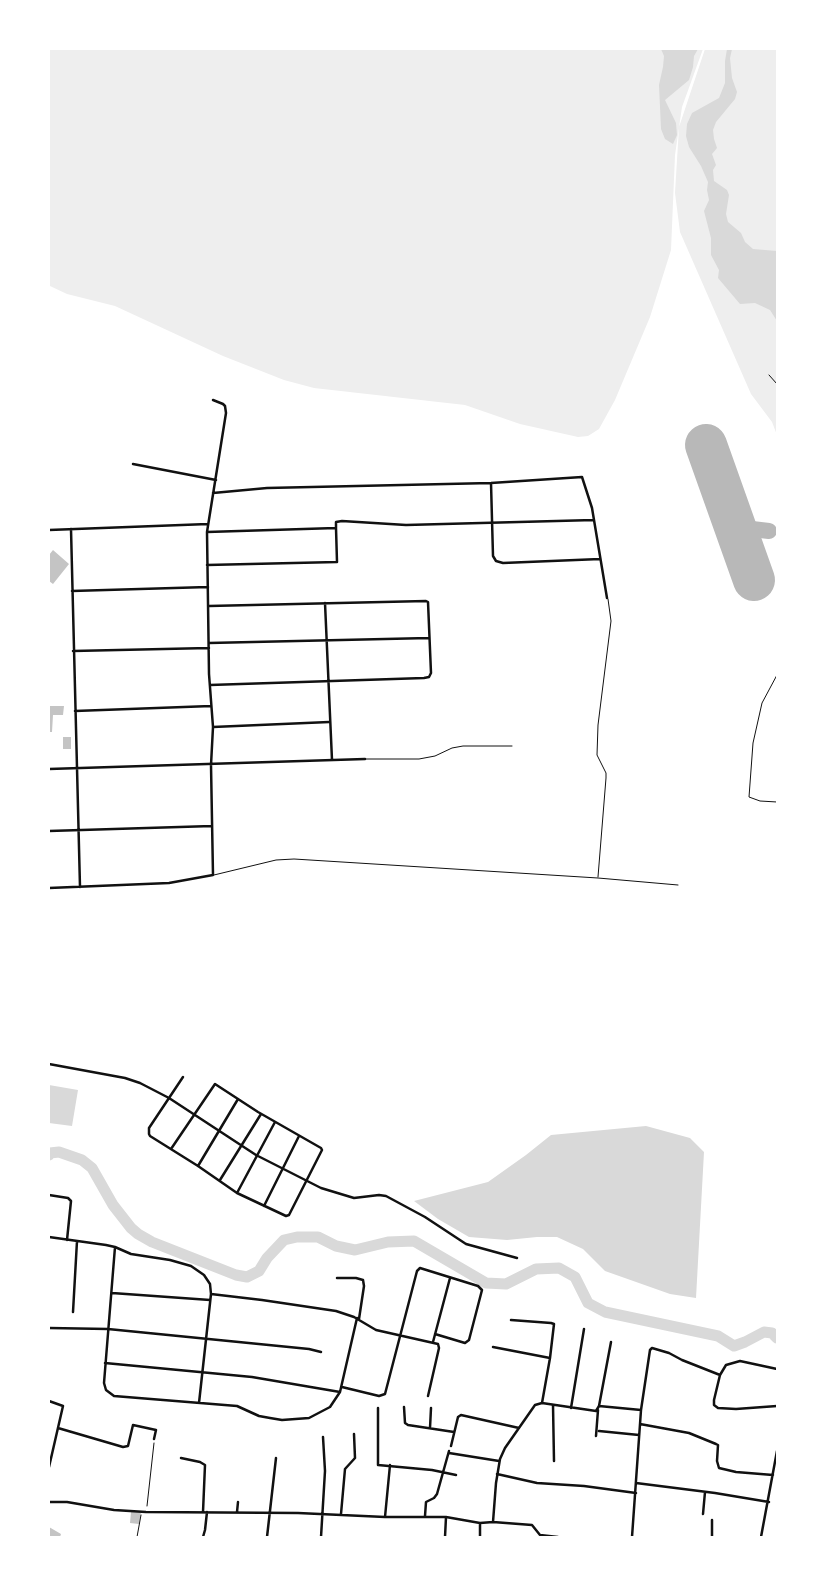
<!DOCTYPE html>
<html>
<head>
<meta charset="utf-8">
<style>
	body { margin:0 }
	#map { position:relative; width:826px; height:1586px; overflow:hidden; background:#fff; font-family:"Exo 2",sans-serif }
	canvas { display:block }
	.frame { position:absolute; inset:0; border:50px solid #fff; pointer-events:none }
</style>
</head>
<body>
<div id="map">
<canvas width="826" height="1586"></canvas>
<div class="frame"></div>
</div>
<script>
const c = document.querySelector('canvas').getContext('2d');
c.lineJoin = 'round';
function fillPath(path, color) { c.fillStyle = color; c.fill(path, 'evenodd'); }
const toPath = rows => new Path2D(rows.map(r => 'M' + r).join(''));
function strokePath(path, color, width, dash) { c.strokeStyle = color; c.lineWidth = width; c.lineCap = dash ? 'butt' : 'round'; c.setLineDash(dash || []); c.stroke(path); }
fillPath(toPath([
	[49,49,703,49,682,107,675,155,671,250,650,317,615,400,599,429,588,436,578,437,520,424,465,405,314,388,284,380,223,356,115,306,67,294,50,286],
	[705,49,777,49,777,435,772,422,751,394,680,232,675,193,679,127]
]), '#eee');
fillPath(toPath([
	[661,49,698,49,694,56,693,67,689,80,665,100,676,123,677,135,673,144,665,139,661,129,659,85,663,67,664,56],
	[727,49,732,49,730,58,732,78,737,92,735,99,716,122,713,130,714,139,717,148,712,154,716,165,713,170,714,181,727,190,729,195,726,214,728,222,741,233,745,242,753,249,777,251,777,321,770,310,755,303,740,304,718,278,719,270,711,255,711,238,704,211,709,200,707,190,708,182,701,166,689,147,686,136,687,124,692,113,719,98,725,83,725,61],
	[49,1085,78,1090,72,1126,49,1123],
	[646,1126,690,1138,704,1152,696,1298,670,1294,605,1271,583,1249,557,1237,537,1237,507,1240,469,1237,438,1219,414,1201,488,1182,526,1155,551,1135]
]), '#d9d9d9');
strokePath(toPath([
	[49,1155,50,1153,59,1152,82,1160,92,1168,113,1205,131,1228,138,1234,152,1242,236,1275,247,1277,259,1271,267,1258,284,1240,297,1237,318,1237,336,1246,355,1250,388,1242,414,1241,486,1283,506,1284,536,1269,559,1268,575,1277,588,1303,605,1312,718,1336,734,1346,745,1342,764,1332,772,1333,777,1338]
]), '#d9d9d9', 11);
strokePath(toPath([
	[735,527,769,531]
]), '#b8b8b8', 16);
strokePath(toPath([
	[706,445,754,580]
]), '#b8b8b8', 42);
fillPath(toPath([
	[53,550,69,564,53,584,49,581,49,555],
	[49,706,64,706,63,715,53,715,52,732,49,732],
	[63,737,71,737,71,749,63,749],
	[131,1512,141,1512,139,1524,130,1523],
	[49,1527,61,1534,60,1537,49,1537]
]), '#c4c4c4');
strokePath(toPath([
	[769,375,777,384],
	[777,675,762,703,753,743,749,797,760,801,777,802],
	[147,1506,154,1443],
	[137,1537,141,1515]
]), '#111', 1);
strokePath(toPath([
	[366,759,419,759,435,756,452,748,463,746,512,746],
	[214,875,276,860,294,859,598,878,678,885],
	[598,877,606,778,606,773,597,755,598,725,611,621,608,599]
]), '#111', 1);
strokePath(toPath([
	[133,464,216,480],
	[491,483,493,556,496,561,503,563,600,559],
	[213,493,267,488,491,483,582,477,592,508,607,598],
	[71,529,80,887],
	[49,530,208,524],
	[207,532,336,528,336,522,342,521,406,525,594,520],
	[207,565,337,562,336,528],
	[72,591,208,587],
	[325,603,332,760],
	[209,606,426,601,428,602,431,673,429,677,424,678,210,685],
	[209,643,429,638],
	[73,651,209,648],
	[75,711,211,706],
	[213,727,329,722],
	[49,769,365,759],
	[49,831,212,826],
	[49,888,169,883,213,875,211,765,213,727,209,674,207,532,226,413,225,406,223,404,213,400],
	[49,1064,125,1078,140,1083,169,1098,256,1155,321,1188,354,1198,379,1195,386,1196,425,1217,466,1244,517,1258],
	[171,1149,215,1084,258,1112,321,1148,322,1150,289,1215,286,1216,237,1193,198,1166,150,1136,149,1134,149,1128,183,1077],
	[198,1166,238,1099],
	[220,1180,261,1114],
	[237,1193,275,1122],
	[49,1195,68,1198,71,1201,67,1240],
	[264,1206,299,1136],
	[49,1237,106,1245,115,1247,131,1254,170,1260,191,1266,204,1275,210,1284,211,1294,199,1403],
	[115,1247,104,1383,106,1390,114,1396,237,1406,259,1416,270,1418,282,1420,309,1418,330,1407,340,1392,357,1318],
	[337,1278,356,1278,363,1280,364,1286,359,1319],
	[112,1293,210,1300],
	[211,1294,262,1300,336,1311,354,1317,376,1330,438,1344,439,1348,428,1396],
	[73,1312,77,1241],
	[511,1320,551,1323,554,1324,550,1358,542,1403],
	[49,1328,108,1329,309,1349,321,1352],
	[433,1342,450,1278],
	[493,1347,550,1358],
	[105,1363,252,1377,340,1392],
	[777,1369,740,1361,726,1365,720,1375,714,1400,714,1405,718,1408,736,1409,777,1406],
	[342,1387,379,1396,385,1394,417,1271,420,1268,478,1286,482,1290,469,1340,465,1343,435,1334],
	[49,1401,63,1406,49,1467],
	[553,1405,554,1461],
	[599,1406,611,1342],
	[404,1407,405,1423,408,1425,454,1432],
	[378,1408,378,1465,432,1470,456,1475],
	[571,1408,584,1329],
	[640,1424,689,1433,716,1444,718,1445,717,1461,719,1468,736,1472,773,1475],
	[58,1428,123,1447,128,1446,133,1425,156,1430,154,1439],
	[430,1428,431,1408],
	[599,1431,639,1435],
	[596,1436,598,1410],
	[451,1446,458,1417,461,1415,519,1428],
	[449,1453,499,1461],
	[181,1458,200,1462,205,1465,203,1512],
	[497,1474,537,1483,584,1486,636,1493],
	[636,1483,715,1493,769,1502],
	[49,1502,67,1502,114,1510,146,1512,298,1513,385,1517,446,1517,480,1523,493,1522,532,1525,540,1535,558,1537],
	[237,1512,238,1502],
	[341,1514,345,1469,355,1458,354,1434],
	[703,1514,705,1492],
	[425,1516,426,1502,434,1498,437,1494,449,1451],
	[385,1517,390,1465],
	[493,1522,496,1483,500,1459,505,1448,535,1405,542,1403,596,1411,599,1406,641,1410],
	[480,1523,480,1537],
	[203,1537,205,1530,207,1512],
	[267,1537,276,1458],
	[321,1537,325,1471,323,1437],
	[445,1537,446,1517],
	[632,1537,641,1410,650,1350,652,1348,669,1353,682,1360,720,1375],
	[712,1537,712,1520],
	[761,1537,777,1451]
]), '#111', 2.5);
</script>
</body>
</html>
